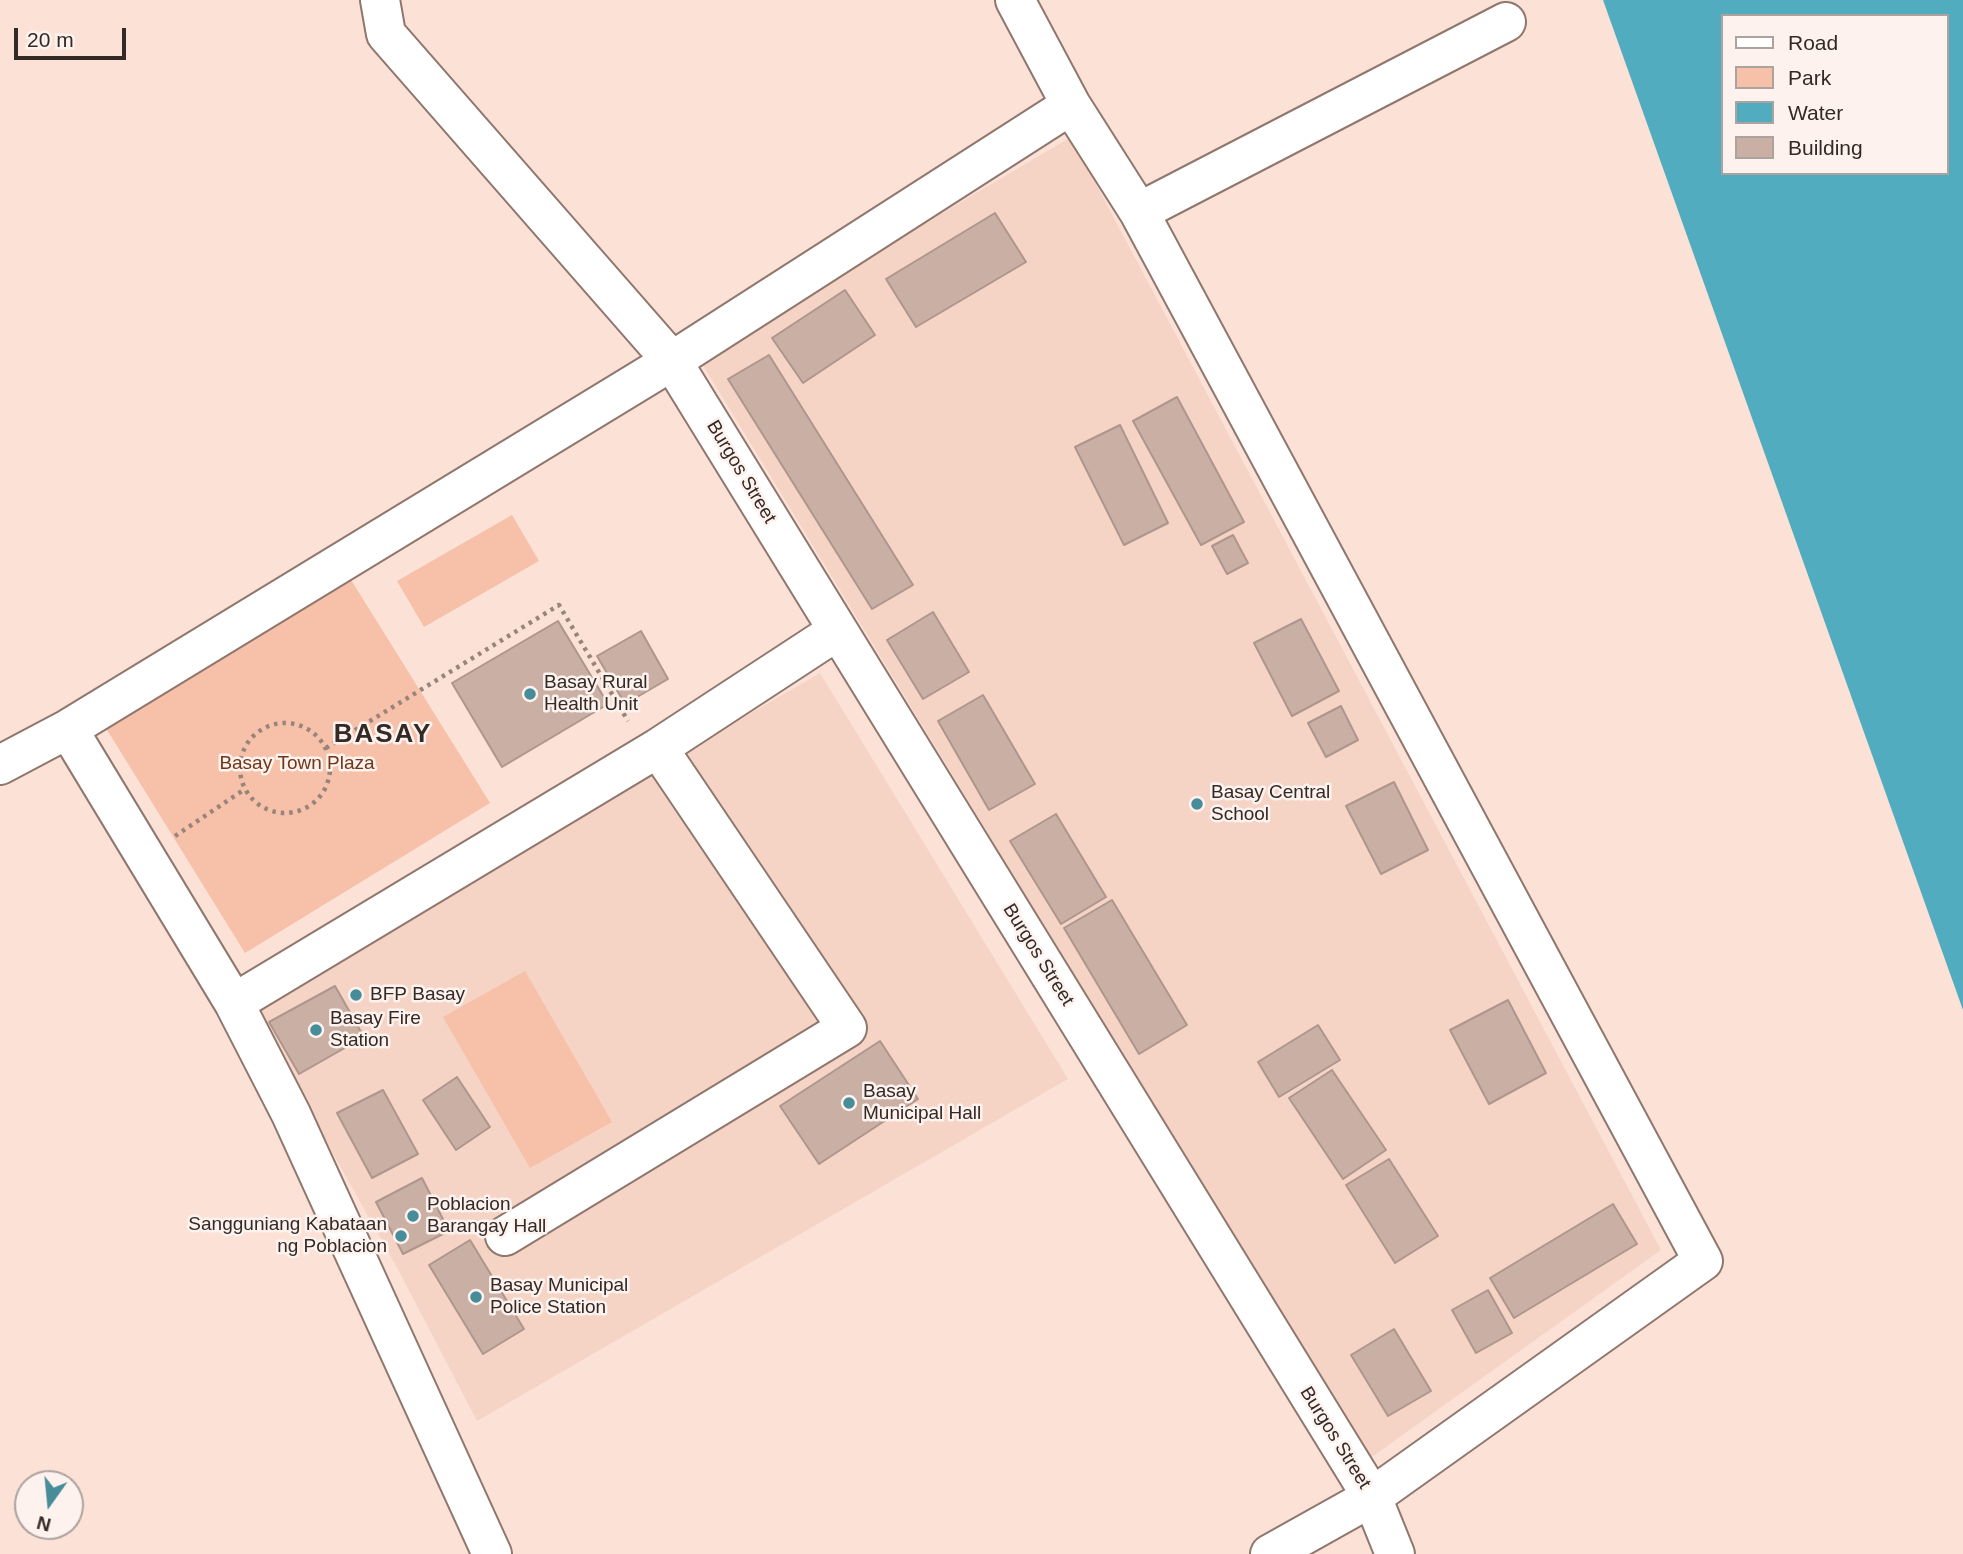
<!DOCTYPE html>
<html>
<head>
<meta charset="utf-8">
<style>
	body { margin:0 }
	#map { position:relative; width:1963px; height:1554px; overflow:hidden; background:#fce1d6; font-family:Arial,sans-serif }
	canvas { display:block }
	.legend { position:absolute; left:1721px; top:14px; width:228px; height:161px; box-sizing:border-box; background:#fdf2ee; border:2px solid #aca29e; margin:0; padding:9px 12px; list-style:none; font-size:21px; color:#332925 }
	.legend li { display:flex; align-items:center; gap:14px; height:35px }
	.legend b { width:35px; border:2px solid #aca29e }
	.north { position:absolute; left:14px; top:1470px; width:70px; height:70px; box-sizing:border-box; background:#fdf2ee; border:2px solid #aca29e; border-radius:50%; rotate:195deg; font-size:19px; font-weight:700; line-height:28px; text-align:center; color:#332925 }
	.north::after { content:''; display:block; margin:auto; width:24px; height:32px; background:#478c99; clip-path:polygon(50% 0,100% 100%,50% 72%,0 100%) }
	.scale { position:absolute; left:14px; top:28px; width:112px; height:32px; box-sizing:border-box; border:4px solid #332925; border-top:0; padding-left:9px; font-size:21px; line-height:24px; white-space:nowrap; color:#332925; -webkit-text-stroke:5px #fdf2ee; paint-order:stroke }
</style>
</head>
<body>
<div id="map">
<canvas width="1963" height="1554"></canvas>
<ul class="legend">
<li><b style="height:9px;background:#fff"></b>Road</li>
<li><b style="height:19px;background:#f7c0a8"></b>Park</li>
<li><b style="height:19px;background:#50acbe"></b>Water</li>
<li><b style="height:19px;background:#c9afa4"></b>Building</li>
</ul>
<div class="north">N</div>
<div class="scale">20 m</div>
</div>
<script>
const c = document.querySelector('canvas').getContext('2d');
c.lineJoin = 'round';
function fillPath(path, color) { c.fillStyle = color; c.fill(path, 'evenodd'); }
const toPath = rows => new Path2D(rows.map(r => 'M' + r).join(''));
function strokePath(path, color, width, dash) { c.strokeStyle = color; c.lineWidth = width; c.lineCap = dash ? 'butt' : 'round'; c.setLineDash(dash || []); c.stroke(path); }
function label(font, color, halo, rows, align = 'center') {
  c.font = font + ' Arial,sans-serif'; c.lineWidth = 5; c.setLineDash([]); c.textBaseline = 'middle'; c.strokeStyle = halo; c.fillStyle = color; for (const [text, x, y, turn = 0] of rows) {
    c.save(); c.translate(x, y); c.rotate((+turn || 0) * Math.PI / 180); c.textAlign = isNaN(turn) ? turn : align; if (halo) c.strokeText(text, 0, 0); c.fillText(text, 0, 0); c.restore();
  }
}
fillPath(toPath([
	[1071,137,1661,1250,1369,1459,698,357],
	[820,673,1068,1079,477,1421,400,1273,250,1005]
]), '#f5d4c5');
fillPath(toPath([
	[512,515,539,561,424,627,397,581],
	[348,575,490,803,245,953,104,725],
	[525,971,612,1122,530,1168,443,1017]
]), '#f7c0a8');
fillPath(toPath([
	[1603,0,1963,0,1963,1010],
	[1723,16,1947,16,1947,173,1723,173]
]), '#50acbe');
const building = toPath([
	[995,213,1026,262,916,327,886,279,995,213],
	[845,290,875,335,803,383,772,338,845,290],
	[769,355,913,585,872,609,728,379,769,355],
	[1177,397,1244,522,1201,545,1133,421,1177,397],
	[1120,425,1168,523,1124,545,1075,447,1120,425],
	[1233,535,1248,563,1227,574,1212,546,1233,535],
	[933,612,969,672,923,699,887,640,933,612],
	[1301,619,1339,691,1292,716,1254,643,1301,619],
	[558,621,608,704,502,767,452,683,558,621],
	[641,631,668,679,625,704,597,656,641,631],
	[983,695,1035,784,989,810,938,721,983,695],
	[1341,706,1358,740,1326,757,1308,723,1341,706],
	[1394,782,1428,850,1381,874,1346,806,1394,782],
	[1056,814,1106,897,1061,924,1010,841,1056,814],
	[1112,900,1187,1025,1139,1054,1064,928,1112,900],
	[335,986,364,1037,299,1074,269,1022,335,986],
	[1508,1000,1546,1073,1489,1104,1450,1030,1508,1000],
	[1318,1025,1340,1060,1279,1097,1258,1062,1318,1025],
	[880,1041,918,1099,819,1164,780,1106,880,1041],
	[1332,1070,1386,1150,1343,1179,1289,1098,1332,1070],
	[457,1077,490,1127,456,1150,423,1100,457,1077],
	[383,1090,418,1154,372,1178,337,1113,383,1090],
	[1389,1159,1438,1236,1395,1263,1346,1185,1389,1159],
	[422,1178,449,1231,403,1254,376,1202,422,1178],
	[1613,1204,1637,1244,1514,1318,1490,1278,1613,1204],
	[470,1240,524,1329,483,1354,429,1265,470,1240],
	[1488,1290,1512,1333,1476,1353,1452,1310,1488,1290],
	[1394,1329,1431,1391,1388,1416,1351,1355,1394,1329]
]);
fillPath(building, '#c9afa4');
strokePath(building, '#af968c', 2);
const minor = toPath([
	[380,0,386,34,672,361,1372,1497,1395,1554],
	[1015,0,1071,105,1139,212,1703,1261,1372,1497,1270,1554],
	[1139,212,1506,22],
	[68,729,234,1003,291,1114,492,1554],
	[0,765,68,729,672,361,1071,105],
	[234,1003,658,748,837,631],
	[505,1236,847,1028,658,748]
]);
strokePath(minor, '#8f776d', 42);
strokePath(toPath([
	'240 768a45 45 0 1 1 90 0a45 45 0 1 1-90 0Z',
	[326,748,559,605,628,721],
	[175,836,245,789]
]), '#97857d', 4.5, [3.5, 5]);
strokePath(minor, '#fff', 38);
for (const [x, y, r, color] of [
	[530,694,7,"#478c99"],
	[1197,804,7,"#478c99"],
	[356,995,7,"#478c99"],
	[316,1030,7,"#478c99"],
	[849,1103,7,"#478c99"],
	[413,1216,7,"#478c99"],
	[401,1236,7,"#478c99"],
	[476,1297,7,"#478c99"]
]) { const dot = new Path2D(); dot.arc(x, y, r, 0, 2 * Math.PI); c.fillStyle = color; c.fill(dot); strokePath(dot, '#fdf2ee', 2.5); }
label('19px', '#332925', '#fdf2ee', [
	["Burgos Street",741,472,59],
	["Burgos Street",1038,955,58],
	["Burgos Street",1335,1438,58]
]);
label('19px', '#332925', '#fdf2ee', [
	["Basay Rural",544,683],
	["Health Unit",544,705],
	["Basay Central",1211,793],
	["School",1211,815],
	["BFP Basay",370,995],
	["Basay Fire",330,1019],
	["Station",330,1041],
	["Basay",863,1092],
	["Municipal Hall",863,1114],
	["Poblacion",427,1205],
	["Barangay Hall",427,1227],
	["Sangguniang Kabataan",387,1225,"right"],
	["ng Poblacion",387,1247,"right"],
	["Basay Municipal",490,1286],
	["Police Station",490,1308]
], 'left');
label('19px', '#723517', '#fdf2ee', [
	["Basay Town Plaza",297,764]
]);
c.letterSpacing = '2px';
label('bold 26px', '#332925', '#fdf2ee', [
	["BASAY",383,735]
]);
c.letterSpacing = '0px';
</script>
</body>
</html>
